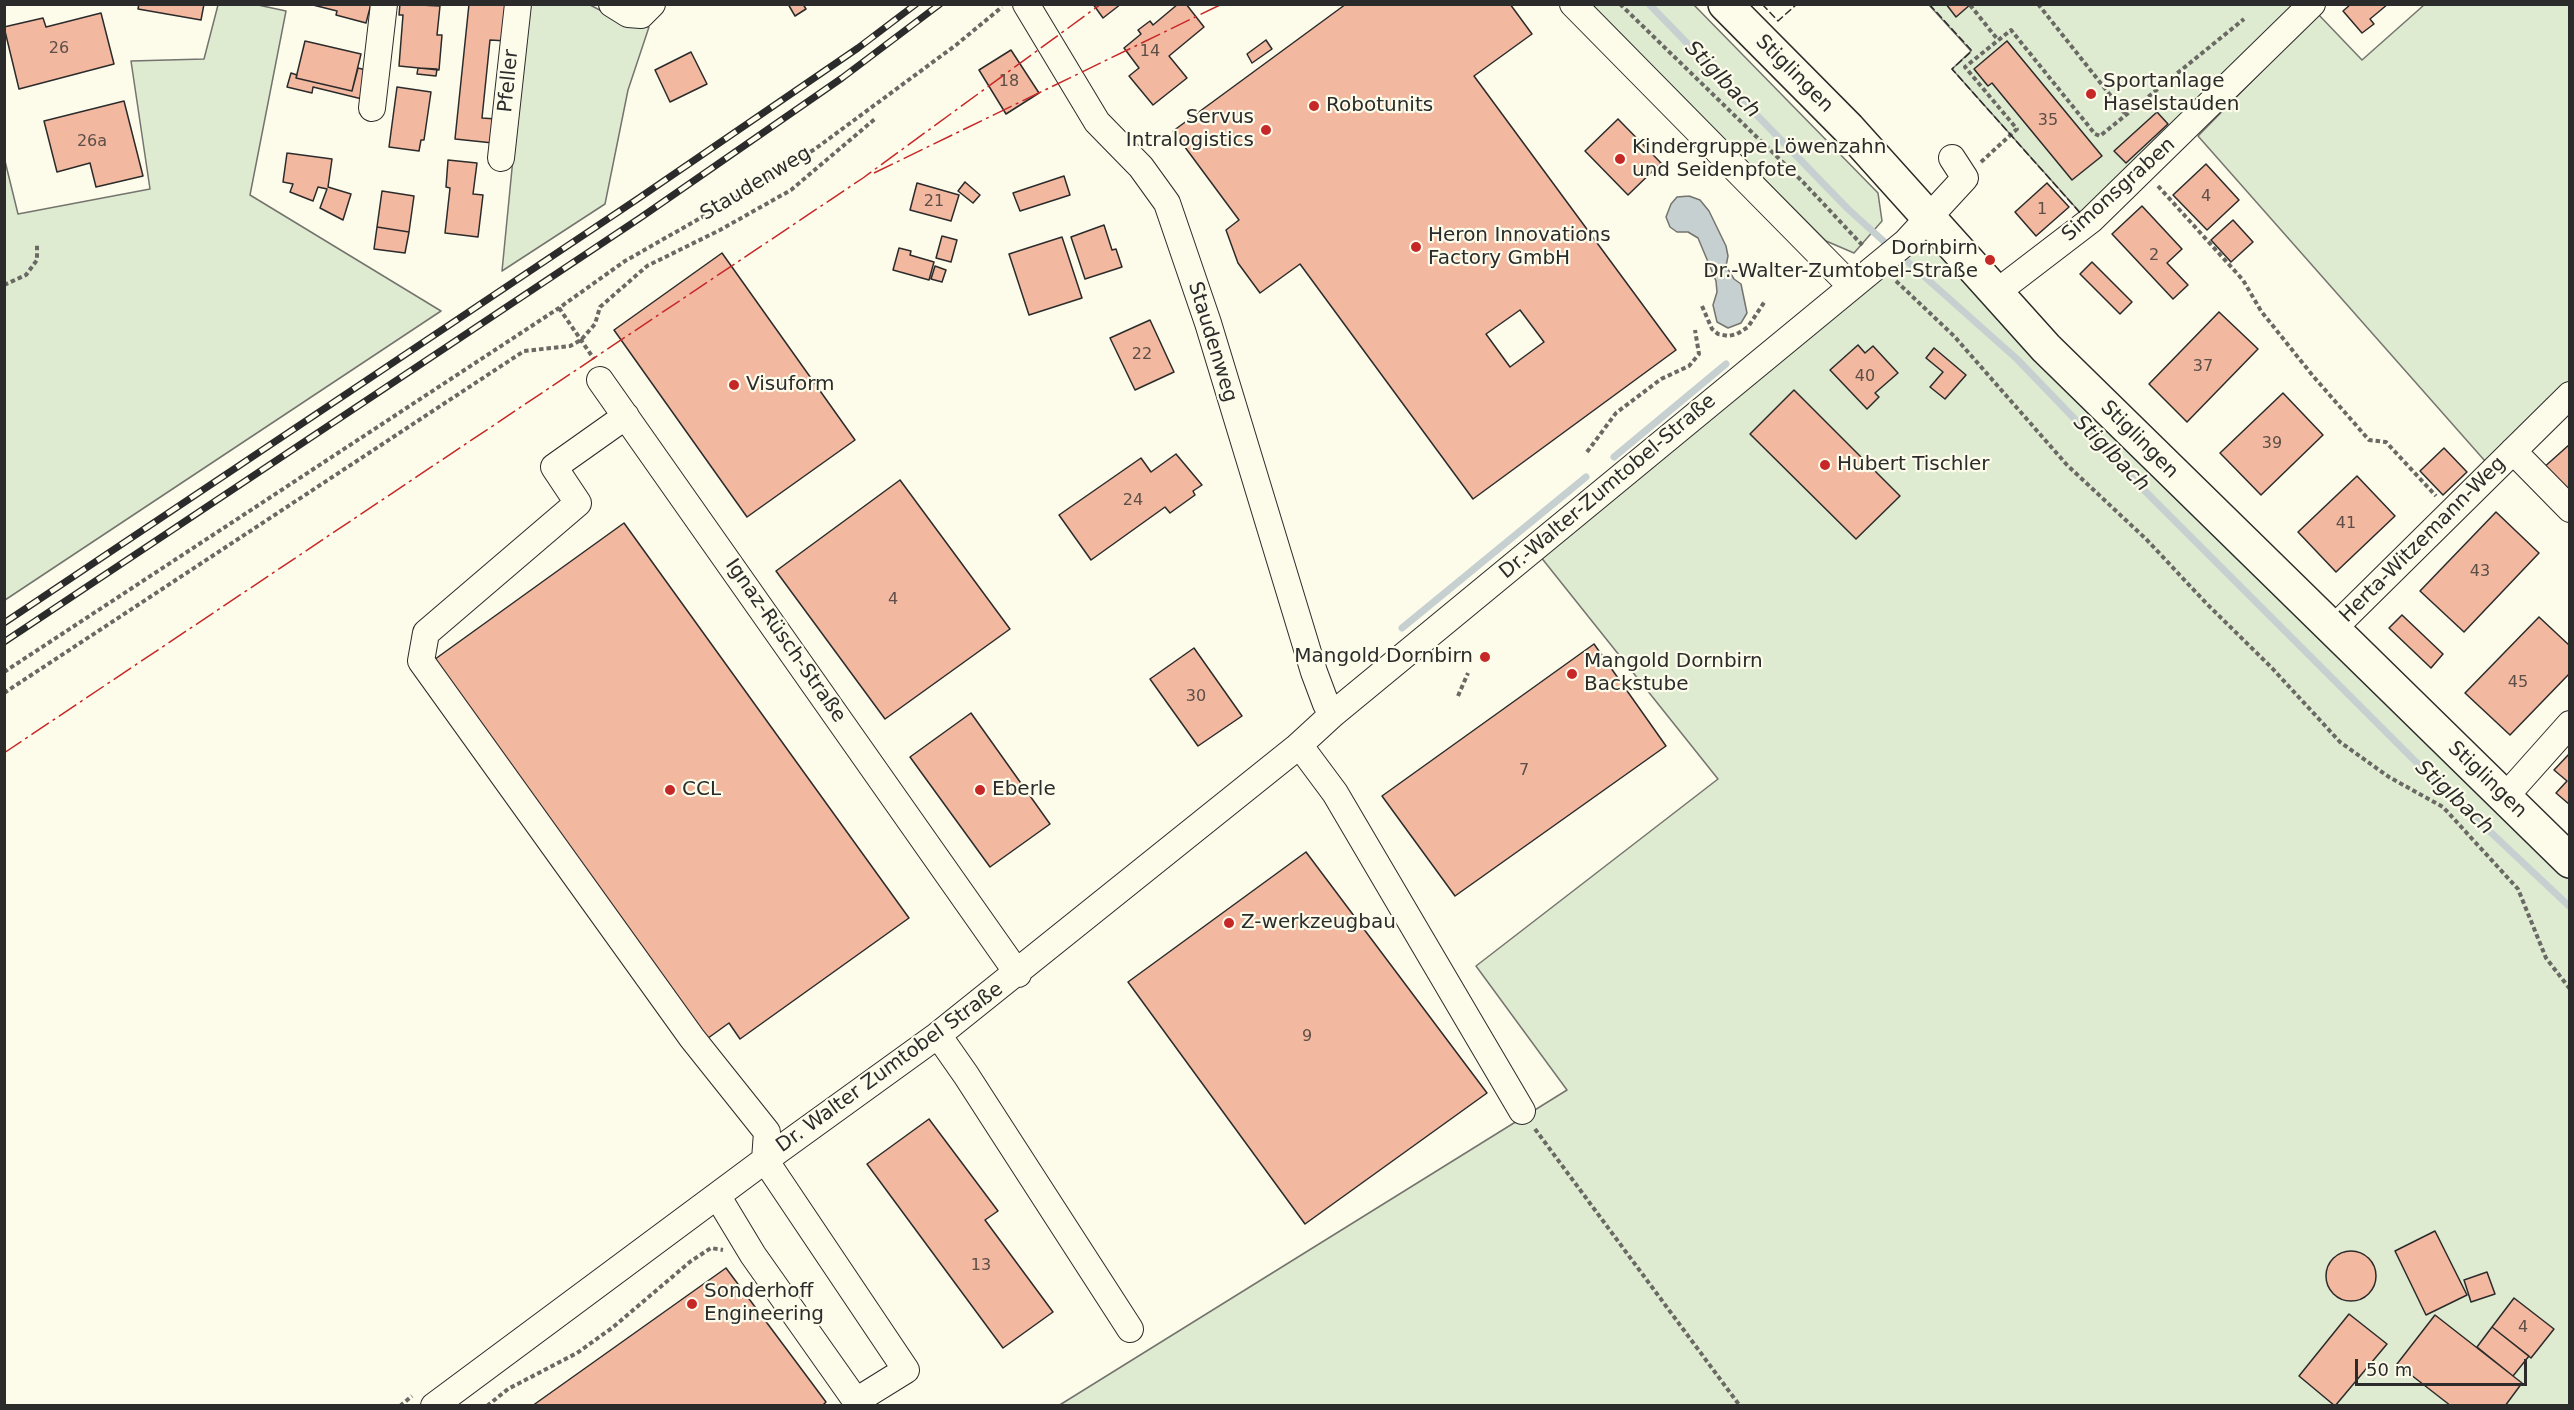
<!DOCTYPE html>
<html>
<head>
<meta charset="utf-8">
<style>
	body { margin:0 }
	#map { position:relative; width:2574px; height:1410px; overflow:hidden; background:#fdfbea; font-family:"DejaVu Sans",sans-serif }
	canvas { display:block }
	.frame { position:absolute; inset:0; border:6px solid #2b2b2b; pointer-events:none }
	.scale { position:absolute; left:2355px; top:1359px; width:172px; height:27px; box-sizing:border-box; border:3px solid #2b2b2b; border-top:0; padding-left:8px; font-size:18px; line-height:21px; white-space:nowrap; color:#2b2b2b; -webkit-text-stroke:4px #fdfbea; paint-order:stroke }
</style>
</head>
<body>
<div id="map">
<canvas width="2574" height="1410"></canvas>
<div class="frame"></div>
<div class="scale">50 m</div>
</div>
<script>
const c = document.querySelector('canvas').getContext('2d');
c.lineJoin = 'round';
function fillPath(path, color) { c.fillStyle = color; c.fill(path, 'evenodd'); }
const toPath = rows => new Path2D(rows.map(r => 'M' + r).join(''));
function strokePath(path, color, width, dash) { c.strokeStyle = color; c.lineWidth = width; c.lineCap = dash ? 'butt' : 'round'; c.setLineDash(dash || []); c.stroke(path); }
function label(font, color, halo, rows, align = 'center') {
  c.font = font + ' "DejaVu Sans",sans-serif'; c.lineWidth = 4.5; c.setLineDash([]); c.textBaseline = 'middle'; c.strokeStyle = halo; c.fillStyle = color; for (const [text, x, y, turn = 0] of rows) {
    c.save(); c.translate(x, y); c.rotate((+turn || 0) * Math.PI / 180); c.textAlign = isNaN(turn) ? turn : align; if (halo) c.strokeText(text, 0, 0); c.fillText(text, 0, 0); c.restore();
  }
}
const green = toPath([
	[218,5,258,5,286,11,250,195,441,311,5,600,5,161,18,214,150,189,131,61,204,59,218,5],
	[528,5,590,5,631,26,649,27,628,90,605,204,502,271,528,5],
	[1591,5,1694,5,1878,193,1882,221,1854,253,1826,241,1591,5],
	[1929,5,2294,5,2085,218,1952,69,1971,51,1929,5],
	[2424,5,2569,5,2569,384,2485,461,2198,136,2318,14,2362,60,2424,5],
	[1929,222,2028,346,2129,452,2324,627,2569,879,2569,1405,1058,1406,1567,1090,1476,966,1718,779,1536,551,1929,222]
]);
fillPath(green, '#deebd1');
strokePath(green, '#74746e', 1.5);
const water = toPath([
	[1689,196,1700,200,1709,211,1726,246,1728,256,1726,266,1734,279,1741,284,1747,313,1741,323,1728,328,1717,322,1713,305,1717,292,1716,281,1698,238,1688,232,1677,232,1670,227,1666,217,1671,204,1677,197,1689,196]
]);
fillPath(water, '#c7d0d0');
strokePath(water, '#74746e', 1.5);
strokePath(toPath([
	[1649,4,1848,209,1890,247],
	[1899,254,2017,359,2119,465,2413,759,2570,907],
	[1614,457,1726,364],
	[1402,628,1586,477]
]), '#c7d0d0', 7);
const building = toPath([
	[139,4,204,4,201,20,138,9,139,4],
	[371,4,366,23,336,15,337,11,313,5,371,4],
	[400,4,440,6,437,35,442,35,439,70,399,66,403,15,399,15,400,4],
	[469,4,510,4,507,41,490,40,482,118,496,119,493,143,455,139,469,4],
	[788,4,803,4,806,9,795,16,788,4],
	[1093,4,1121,4,1103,18,1093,4],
	[1178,4,1186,4,1204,27,1169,56,1187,78,1153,105,1129,76,1139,68,1124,48,1141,34,1138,30,1150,21,1153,25,1178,4],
	[1346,4,1510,4,1532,34,1474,76,1676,350,1473,499,1300,264,1260,293,1238,263,1226,230,1239,220,1173,131,1346,4],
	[1520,310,1544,342,1510,367,1486,334,1520,310],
	[1946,4,1971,4,1956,17,1946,4],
	[2351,4,2388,4,2370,19,2374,24,2362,33,2343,11,2351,4],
	[101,13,114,64,19,89,4,27,43,18,46,27,101,13],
	[1266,40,1272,49,1252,63,1247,54,1266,40],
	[305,41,361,54,352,91,296,78,305,41],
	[2007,41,2102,156,2072,180,1992,83,1988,86,1974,69,2007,41],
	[1011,50,1039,93,1006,114,979,70,1011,50],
	[691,52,707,84,670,102,655,70,691,52],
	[358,68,366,70,362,99,313,87,312,93,287,87,291,73,297,75,296,78,352,91,358,68],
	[418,68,437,69,436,76,417,74,418,68],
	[397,87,431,92,424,140,421,140,419,151,389,147,397,87],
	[124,101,143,176,96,187,90,163,57,172,44,121,124,101],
	[2157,112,2168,124,2126,163,2114,151,2157,112],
	[1618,119,1661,163,1628,195,1585,151,1618,119],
	[287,153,332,159,328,187,351,194,343,220,320,208,327,189,318,187,313,201,290,192,293,184,283,182,287,153],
	[448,160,477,163,473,194,483,195,478,237,445,233,450,188,446,187,448,160],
	[2206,164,2239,200,2207,230,2173,195,2206,164],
	[1064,176,1070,195,1020,211,1013,193,1064,176],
	[965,182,980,195,973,203,958,191,965,182],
	[917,183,959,195,951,221,910,210,917,183],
	[2047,183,2069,207,2036,236,2015,212,2047,183],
	[382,191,414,196,409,232,377,227,382,191],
	[2142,206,2182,249,2167,263,2188,285,2173,299,2112,234,2142,206],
	[2233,220,2253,242,2231,262,2211,240,2233,220],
	[1104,225,1112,250,1116,249,1122,267,1085,279,1071,237,1104,225],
	[377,227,409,232,405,253,374,249,377,227],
	[942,236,957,240,951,262,936,258,942,236],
	[1062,237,1082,298,1029,315,1009,254,1062,237],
	[899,248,911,251,910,255,934,262,929,280,893,270,899,248],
	[722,253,855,440,747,517,614,330,722,253],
	[2092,262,2132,302,2120,314,2080,274,2092,262],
	[935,266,946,270,942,282,931,279,935,266],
	[2219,312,2258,349,2187,422,2149,384,2219,312],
	[1150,320,1174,372,1135,390,1110,338,1150,320],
	[1858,345,1865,353,1873,346,1898,373,1875,393,1879,397,1867,409,1830,370,1858,345],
	[1934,348,1966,375,1945,399,1930,387,1943,372,1926,358,1934,348],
	[1794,390,1900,496,1856,539,1750,434,1794,390],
	[2283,393,2323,435,2261,495,2220,453,2283,393],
	[2570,444,2570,500,2542,469,2570,444],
	[2444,448,2467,472,2443,495,2420,471,2444,448],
	[1176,454,1202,485,1193,491,1195,495,1170,513,1165,507,1091,560,1059,515,1141,458,1151,472,1176,454],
	[2357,476,2395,516,2336,572,2298,532,2357,476],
	[900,480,1010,629,885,719,776,571,900,480],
	[2496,512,2539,553,2464,632,2420,591,2496,512],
	[624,523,909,918,740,1039,729,1023,704,1041,431,662,624,523],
	[2402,615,2443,654,2431,668,2389,628,2402,615],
	[2539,617,2570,646,2570,673,2510,735,2465,693,2539,617],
	[1594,644,1666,746,1455,896,1382,796,1594,644],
	[1194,648,1242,716,1198,746,1150,679,1194,648],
	[971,713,1050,824,990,867,910,757,971,713],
	[2570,753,2570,805,2556,793,2567,781,2554,770,2570,753],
	[1306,852,1487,1093,1305,1224,1128,982,1306,852],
	[929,1119,998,1211,985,1220,1053,1312,1003,1348,867,1164,929,1119],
	[2435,1231,2467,1295,2426,1315,2395,1251,2435,1231],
	'2326 1276a25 25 0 1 1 50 0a25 25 0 1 1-50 0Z',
	[726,1268,826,1402,822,1406,532,1406,726,1268],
	[2487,1272,2495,1294,2471,1302,2464,1280,2487,1272],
	[2514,1298,2554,1329,2531,1358,2492,1327,2514,1298],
	[2349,1314,2387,1344,2335,1406,2299,1376,2349,1314],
	[2435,1315,2522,1383,2505,1406,2451,1406,2397,1364,2435,1315],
	[2492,1327,2529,1356,2513,1376,2477,1347,2492,1327]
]);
fillPath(building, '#f2b8a0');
strokePath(building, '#2b2b2b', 1.5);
const minor = toPath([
	[612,4,628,14,641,15,652,4],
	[1026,4,1097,122,1141,167,1167,203,1208,323,1314,672,1326,704,1333,714],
	[1573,4,1851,286],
	[372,108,384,4],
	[501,158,518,4],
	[1997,292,2091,220,2312,4],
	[600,380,1018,974],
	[626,416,554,467,578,503,426,633,421,661,692,1038,767,1132,765,1160,906,1370,856,1401,753,1255,718,1197],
	[2513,451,2570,509],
	[2334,628,2570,395],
	[1296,748,1306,754,1335,793,1522,1111],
	[2504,798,2570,724],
	[938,1035,966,1075,1130,1329],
	[434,1406,765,1160,938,1035,1296,748,1333,714,1906,242,1965,178,1952,158]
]);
const major = toPath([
	[1725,4,1848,128,2046,348,2570,861]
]);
strokePath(minor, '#2b2b2b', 28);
strokePath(major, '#2b2b2b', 36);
strokePath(toPath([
	[1620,4,1803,182,1864,247],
	[2038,4,2126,115],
	[1970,5,1998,40],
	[1981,162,2017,129,1965,67,2011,30,2095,134,2100,136,2244,19],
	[2158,186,2243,280,2261,311,2313,376,2369,440,2386,442,2436,496],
	[1896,281,1954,336,2067,465,2146,539,2206,603,2272,668,2340,742,2389,777,2443,807,2518,889,2546,958,2570,989],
	[4,285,26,275,37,260,37,245],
	[1702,306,1712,329,1718,334,1728,336,1737,334,1748,327,1765,301],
	[559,308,594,359],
	[1587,452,1616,413,1661,379,1689,366,1699,354,1695,330],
	[4,672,559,308,625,261,746,192,815,149,956,45,1002,7],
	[4,693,524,351,570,346,581,340,595,324,600,307,647,266,720,230,791,190,876,118],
	[1458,696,1468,673],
	[1535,1129,1740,1406],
	[400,1406,412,1396],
	[487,1406,508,1389,577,1353,612,1328,691,1261,711,1248,723,1250]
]), '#6a6964', 4, [4.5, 3]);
strokePath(minor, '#fdfbea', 26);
strokePath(major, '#fdfbea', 33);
const rail = toPath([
	[4,623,639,198,858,48,916,4],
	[4,642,640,218,842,78,940,4]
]);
strokePath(rail, '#2b2b2b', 7);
strokePath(rail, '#fdfbea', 4.5, [14]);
strokePath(toPath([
	[1762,4,1778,21,1797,4],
	[1929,4,1972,51,1952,69,2082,215]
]), '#2b2b2b', 1.5, [8, 3]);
strokePath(toPath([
	[874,173,1222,4],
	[4,753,863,178,1101,4]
]), '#c62828', 1.5, [21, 4.5, 3, 4.5]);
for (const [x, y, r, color] of [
	[2091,94,6,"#c62828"],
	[1314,106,6,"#c62828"],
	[1266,130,6,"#c62828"],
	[1620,159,6,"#c62828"],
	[1416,247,6,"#c62828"],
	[1990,260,6,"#c62828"],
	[734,385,6,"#c62828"],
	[1825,465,6,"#c62828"],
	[1485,657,6,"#c62828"],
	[1572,674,6,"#c62828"],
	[670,790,6,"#c62828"],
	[980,790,6,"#c62828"],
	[1229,923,6,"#c62828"],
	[692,1304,6,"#c62828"]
]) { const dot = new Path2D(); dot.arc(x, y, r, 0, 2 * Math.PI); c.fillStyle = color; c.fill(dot); strokePath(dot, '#fdfbea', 2); }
label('16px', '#5d4e48', null, [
	["26",59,49],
	["14",1150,52],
	["18",1009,82],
	["35",2048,121],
	["26a",92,142],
	["4",2206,197],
	["21",934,202],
	["1",2042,210],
	["2",2154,256],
	["22",1142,355],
	["37",2203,367],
	["40",1865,377],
	["39",2272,444],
	["24",1133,501],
	["41",2346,524],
	["43",2480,572],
	["4",893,600],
	["45",2518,683],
	["30",1196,697],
	["7",1524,771],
	["9",1307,1037],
	["13",981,1266],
	["4",2523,1328]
]);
label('20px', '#2b2b2b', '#fdfbea', [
	["Stiglingen",1794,74,45],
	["Pfeller",509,81,-84],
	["Staudenweg",756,184,-31],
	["Simonsgraben",2119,190,-42],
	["Staudenweg",1212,342,73],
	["Stiglingen",2139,440,45],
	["Dr.-Walter-Zumtobel-Straße",1608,487,-40],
	["Herta-Witzemann-Weg",2423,540,-45],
	["Ignaz-Rüsch-Straße",785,641,55],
	["Stiglingen",2487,780,44],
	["Dr. Walter Zumtobel Straße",890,1068,-36]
]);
label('20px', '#2b2b2b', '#fdfbea', [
	["Sportanlage",2103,82],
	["Haselstauden",2103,105],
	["Robotunits",1326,106],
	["Servus",1254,118,"right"],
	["Intralogistics",1254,141,"right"],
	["Kindergruppe Löwenzahn",1632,148],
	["und Seidenpfote",1632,171],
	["Heron Innovations",1428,236],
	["Factory GmbH",1428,259],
	["Dornbirn",1978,249,"right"],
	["Dr.-Walter-Zumtobel-Straße",1978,272,"right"],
	["Visuform",746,385],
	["Hubert Tischler",1837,465],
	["Mangold Dornbirn",1473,657,"right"],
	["Mangold Dornbirn",1584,662],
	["Backstube",1584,685],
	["CCL",682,790],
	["Eberle",992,790],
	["Z-werkzeugbau",1241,923],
	["Sonderhoff",704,1292],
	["Engineering",704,1315]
], 'left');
label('italic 21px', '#2b2b2b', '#fdfbea', [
	["Stiglbach",1722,80,46],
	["Stiglbach",2111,454,45],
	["Stiglbach",2454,798,43]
]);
</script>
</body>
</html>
